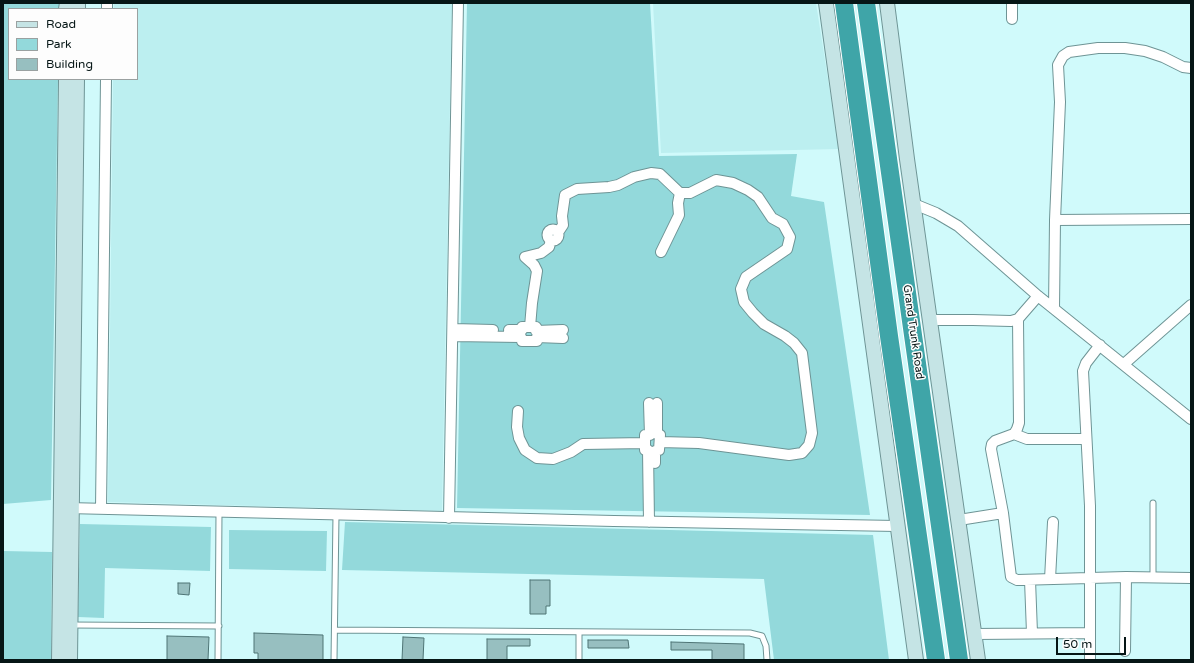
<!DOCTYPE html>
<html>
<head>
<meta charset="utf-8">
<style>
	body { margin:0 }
	#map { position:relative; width:1194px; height:663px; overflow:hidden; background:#d0fafb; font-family:"Varela Round",sans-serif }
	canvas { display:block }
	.frame { position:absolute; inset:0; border:4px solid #061616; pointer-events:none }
	.legend { position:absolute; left:8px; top:8px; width:130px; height:72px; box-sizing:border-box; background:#fdfdfd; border:1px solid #9aa1a1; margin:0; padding:5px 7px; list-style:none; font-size:12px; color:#061616 }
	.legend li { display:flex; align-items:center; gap:8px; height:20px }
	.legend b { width:20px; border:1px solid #9aa1a1 }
	.scale { position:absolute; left:1056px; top:637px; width:70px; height:18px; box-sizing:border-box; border:2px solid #061616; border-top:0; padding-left:5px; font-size:12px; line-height:14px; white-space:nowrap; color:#061616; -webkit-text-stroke:3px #fdfdfd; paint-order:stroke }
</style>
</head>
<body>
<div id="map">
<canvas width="1194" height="663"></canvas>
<div class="frame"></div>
<ul class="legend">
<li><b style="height:5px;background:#c5e4e5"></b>Road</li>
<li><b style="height:11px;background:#93d9db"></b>Park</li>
<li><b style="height:11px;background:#97bfc0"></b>Building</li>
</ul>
<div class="scale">50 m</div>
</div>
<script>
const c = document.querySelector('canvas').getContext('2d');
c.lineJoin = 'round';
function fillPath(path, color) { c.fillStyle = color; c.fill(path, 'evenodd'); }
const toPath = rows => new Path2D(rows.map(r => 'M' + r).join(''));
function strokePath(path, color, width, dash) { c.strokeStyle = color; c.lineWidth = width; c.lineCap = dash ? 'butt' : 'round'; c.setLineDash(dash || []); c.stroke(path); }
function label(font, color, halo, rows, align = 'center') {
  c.font = font + ' "Varela Round",sans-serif'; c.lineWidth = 3; c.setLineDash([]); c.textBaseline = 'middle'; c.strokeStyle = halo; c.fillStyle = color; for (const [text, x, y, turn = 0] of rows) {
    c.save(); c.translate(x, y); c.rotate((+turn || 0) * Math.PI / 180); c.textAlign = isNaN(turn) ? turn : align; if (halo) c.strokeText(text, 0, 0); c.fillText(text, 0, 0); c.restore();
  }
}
fillPath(toPath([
	[114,3,452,3,442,511,108,502,113,79,137,79,137,9,114,9],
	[653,3,816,3,839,149,661,153]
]), '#bceff0');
fillPath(toPath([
	[3,3,59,3,59,9,9,9,9,79,58,79,51,500,3,504],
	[467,3,650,3,659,156,797,154,791,196,824,202,870,515,457,508],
	[345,522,873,535,889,660,774,660,764,579,342,570],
	[80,524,211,527,210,571,105,568,104,618,78,617],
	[229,530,327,531,326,571,229,569],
	[3,551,52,552,51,660,3,660]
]), '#93d9db');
const building = toPath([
	[530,580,550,580,550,606,546,606,546,614,530,614,530,580],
	[178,583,190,583,189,595,178,594,178,583],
	[254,633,323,635,323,660,258,660,258,653,254,653,254,633],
	[167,636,209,637,208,660,167,660,167,636],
	[403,637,424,638,423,660,402,660,403,637],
	[487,639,530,639,530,646,507,646,507,660,487,660,487,639],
	[588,640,628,640,629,648,588,648,588,640],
	[671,642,744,644,744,660,712,660,712,650,671,650,671,642]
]);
fillPath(building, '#97bfc0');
strokePath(building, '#4e7475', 1);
const lane = toPath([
	[1153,503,1153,577],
	[71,625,219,626],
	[335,630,750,633,762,636,766,646,767,660],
	[218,660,219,512],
	[334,660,336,515],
	[579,660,579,632]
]);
const street = toPath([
	[107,9,107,3],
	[1012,19,1012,3],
	[914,204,936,213,958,226,1038,296,1191,419],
	[1055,220,1191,219],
	'547.5 235a5.5 5.5 0 1 1 11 0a5.5 5.5 0 1 1-11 0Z',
	[557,231,559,231,563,225,562,216,565,195,577,189,609,187,618,185,634,177,651,173,660,174,680,193],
	[1054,309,1055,220,1060,102,1058,65,1063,56,1069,52,1098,48,1125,48,1145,51,1163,57,1183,67,1191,68],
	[1018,319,1019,423,1017,429,1014,434,995,441,992,444,991,449,1003,513,1011,577,1017,580,1126,577,1191,578],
	[930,320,973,320,1011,321,1018,319,1038,296],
	[530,327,532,303,537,271,534,265,525,257,541,253,549,247,551,240],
	[453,329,493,330],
	[509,330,522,330,522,327,536,327,536,331,563,330],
	[453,336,521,337,522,341,537,341,537,337,563,338],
	[1124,364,1191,305],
	[518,411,517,427,519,438,525,450,537,458,553,459,571,452,583,444,645,443],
	[1014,434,1027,439,1086,439],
	[660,442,699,443,789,455,802,453,809,445,812,433,802,353,794,343,785,336,764,324,753,313,744,302,741,289,746,277,787,249,790,237,783,224,772,218,758,197,748,190,733,183,716,180,690,193,680,193,678,203,679,215,661,252],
	[655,463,655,451,659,450,660,435,657,434,657,403],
	[67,508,614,521,897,526],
	[101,509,106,79],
	[449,518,458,3],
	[959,520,1003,513],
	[649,522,648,450,645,450,645,435,650,435,649,403],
	[1050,579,1053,522],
	[1030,580,1032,633],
	[975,634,1090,633],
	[1125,651,1126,577],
	[1090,660,1090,506,1083,371,1086,363,1100,345]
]);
const secondary = toPath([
	[826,3,916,660],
	[887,3,907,159,978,660],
	[66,9,67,3],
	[78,9,78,3],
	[59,660,66,79],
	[70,660,77,79]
]);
const highway = toPath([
	[844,3,889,336,936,660],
	[866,3,959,660]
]);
strokePath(lane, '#6e9495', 7);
strokePath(street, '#6e9495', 12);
strokePath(secondary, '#6e9495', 16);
strokePath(highway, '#fff', 20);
strokePath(lane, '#fff', 5);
strokePath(street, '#fff', 10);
strokePath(secondary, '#c5e4e5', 14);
strokePath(highway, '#3fa5a8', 18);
label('11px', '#061616', '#fdfdfd', [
	["Grand Trunk Road",913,332,82]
]);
</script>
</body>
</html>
